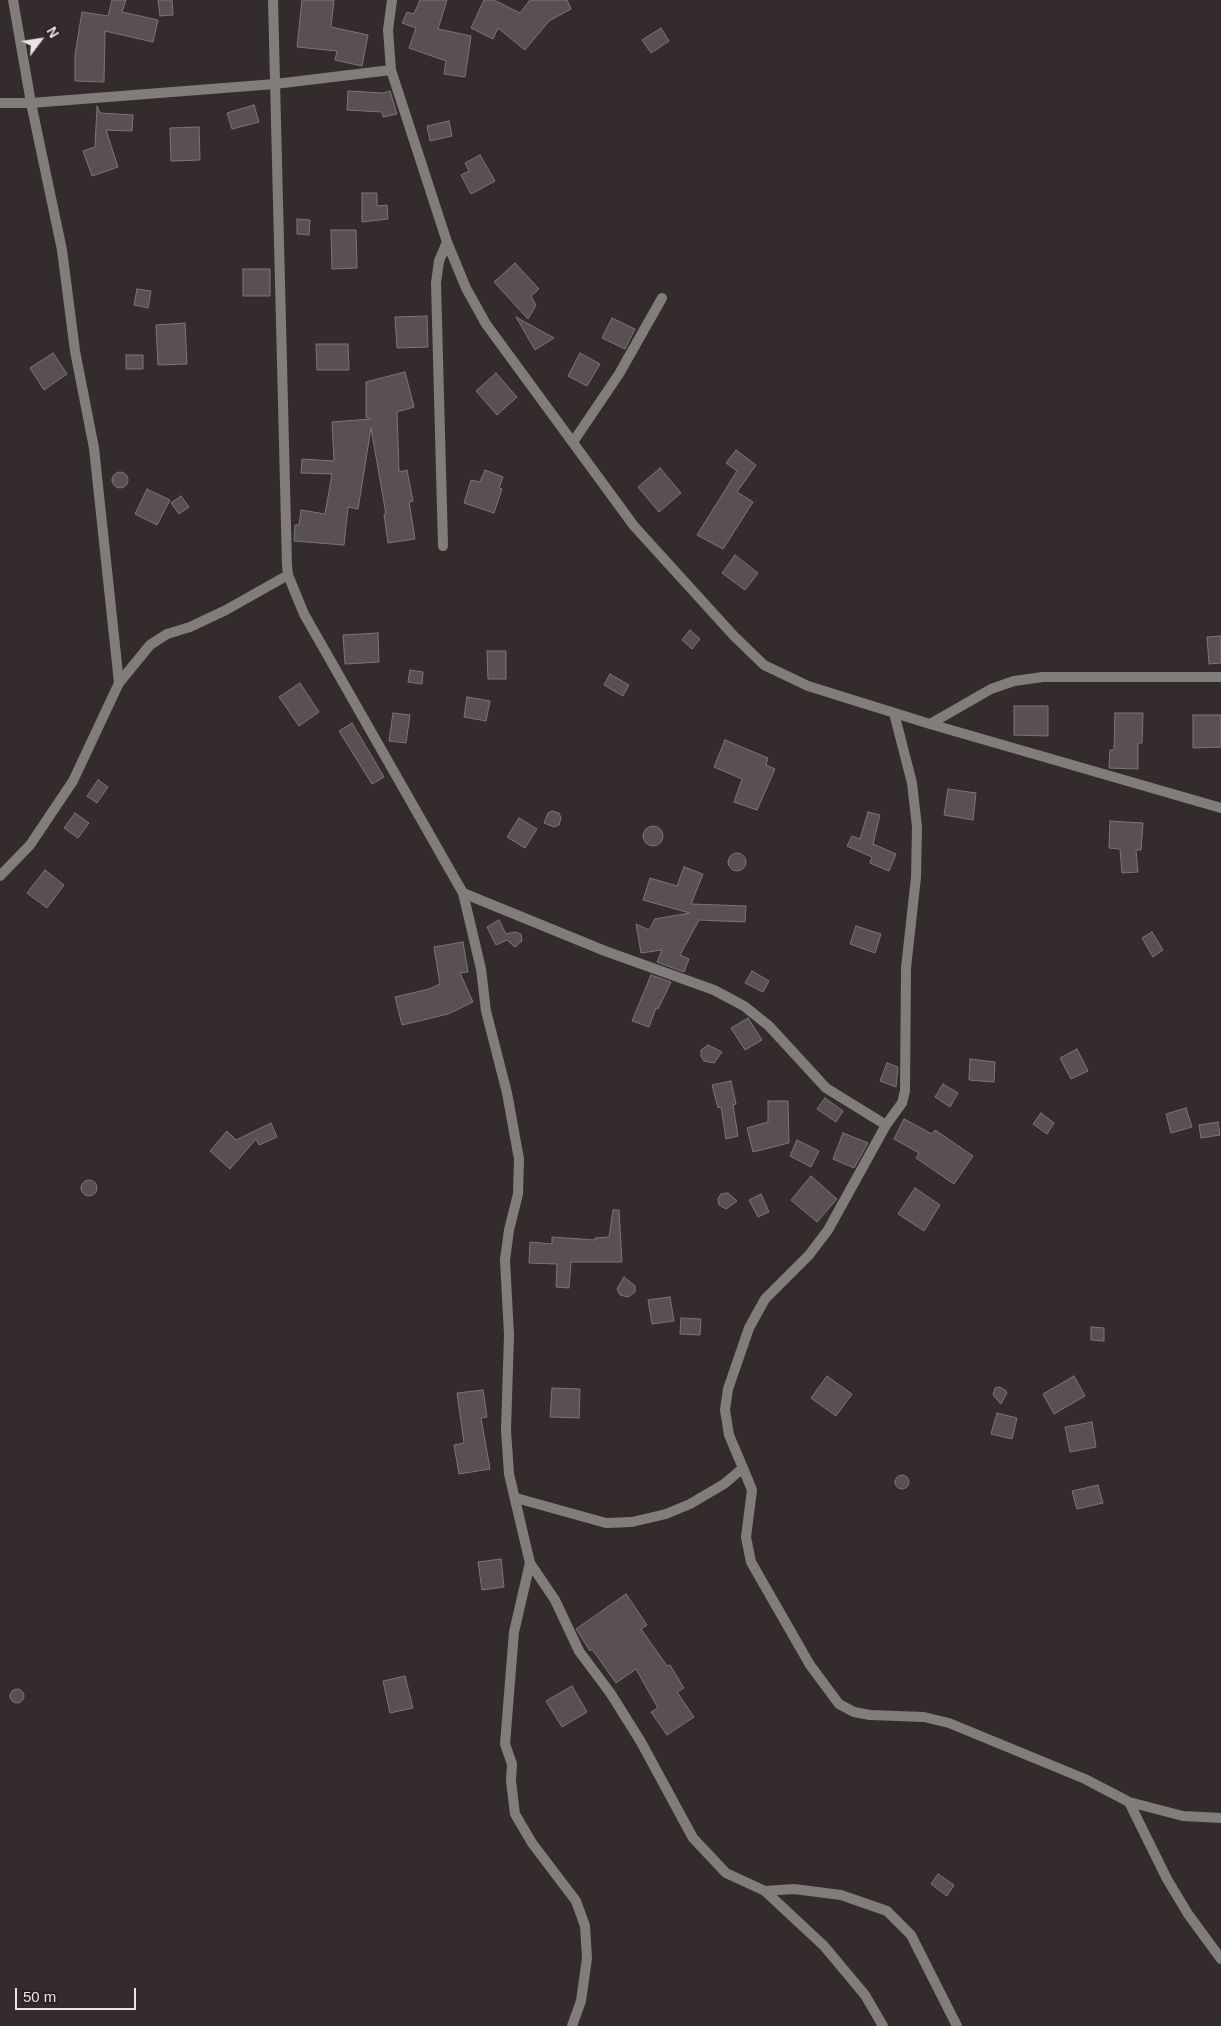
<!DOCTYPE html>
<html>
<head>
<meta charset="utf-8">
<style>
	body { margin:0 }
	#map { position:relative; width:1221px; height:2026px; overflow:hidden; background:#342c2c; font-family:Arial,sans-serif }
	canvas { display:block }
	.north { position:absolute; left:15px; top:15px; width:50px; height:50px; -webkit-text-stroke:4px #2a2222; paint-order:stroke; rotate:59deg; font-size:14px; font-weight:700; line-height:20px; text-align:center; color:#e9e3e3 }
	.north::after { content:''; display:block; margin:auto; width:18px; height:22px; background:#e9e3e3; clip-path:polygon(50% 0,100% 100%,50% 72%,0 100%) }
	.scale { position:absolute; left:15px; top:1988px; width:121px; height:22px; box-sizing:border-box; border:2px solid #e9e3e3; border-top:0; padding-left:6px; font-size:15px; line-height:18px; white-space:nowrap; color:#e9e3e3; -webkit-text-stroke:4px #2a2222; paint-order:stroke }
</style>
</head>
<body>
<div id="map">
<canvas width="1221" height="2026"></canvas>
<div class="north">N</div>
<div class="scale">50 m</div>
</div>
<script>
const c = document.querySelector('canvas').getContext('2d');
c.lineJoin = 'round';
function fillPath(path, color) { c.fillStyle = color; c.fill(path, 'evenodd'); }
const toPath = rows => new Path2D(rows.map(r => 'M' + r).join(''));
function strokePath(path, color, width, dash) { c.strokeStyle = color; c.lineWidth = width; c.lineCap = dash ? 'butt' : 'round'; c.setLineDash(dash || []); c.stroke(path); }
const building = toPath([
	[112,0,126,0,122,12,158,20,153,42,105,31,104,82,75,81,75,55,82,12,108,16,112,0],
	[158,0,172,0,173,15,160,16,158,0],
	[302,0,334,0,331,27,368,35,362,66,335,60,337,51,297,47,302,0],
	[420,0,447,0,438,29,471,36,465,77,444,74,446,61,409,48,416,28,402,23,407,12,414,14,420,0],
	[484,0,494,0,520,13,530,0,567,0,571,9,549,21,525,50,498,28,493,39,471,28,484,0],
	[661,28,669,41,651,53,642,40,661,28],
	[348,91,383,93,390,91,397,114,383,117,382,112,347,110,348,91],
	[254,105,259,122,232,129,227,113,254,105],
	[97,106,100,113,133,115,132,131,106,130,118,167,92,176,83,151,95,147,97,106],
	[449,121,452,136,430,141,427,126,449,121],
	[199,127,200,160,171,161,170,128,199,127],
	[480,155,495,181,471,194,461,175,469,171,465,163,480,155],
	[362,193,377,193,377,206,387,205,388,219,362,222,362,193],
	[297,219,310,220,309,235,297,234,297,219],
	[331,230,356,230,357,268,332,269,331,230],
	[515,263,539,289,531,296,536,305,528,319,494,282,515,263],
	[243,269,270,269,270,296,243,296,243,269],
	[137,289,151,291,148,308,134,305,137,289],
	[427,316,428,347,397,348,395,317,427,316],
	[516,317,554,338,535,350,516,317],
	[612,318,635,329,625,349,602,338,612,318],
	[185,323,187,364,158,365,156,325,185,323],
	[316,344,348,344,349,370,317,370,316,344],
	[53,353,67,374,44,390,30,368,53,353],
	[580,353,600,364,587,386,568,376,580,353],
	[126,355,143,355,143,369,126,369,126,355],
	[405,372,414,407,397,412,399,472,407,470,413,501,409,502,415,539,388,543,384,514,386,514,371,428,358,509,348,507,344,545,294,541,295,525,299,525,301,510,325,514,332,474,301,473,302,459,334,461,332,422,370,419,366,417,366,382,405,372],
	[496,373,517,397,497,415,476,391,496,373],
	[736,450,756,465,737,492,753,502,723,549,697,535,737,471,726,463,736,450],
	[660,468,681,493,659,512,638,487,660,468],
	[485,470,503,477,499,488,502,489,494,513,464,503,471,480,480,482,485,470],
	'112 480a8 8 0 1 1 16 0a8 8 0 1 1-16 0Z',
	[147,489,170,500,157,525,135,514,147,489],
	[181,496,189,507,179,514,171,503,181,496],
	[735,555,758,573,745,590,722,573,735,555],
	[690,630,700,639,692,649,682,640,690,630],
	[378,633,379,662,345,664,343,635,378,633],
	[1221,636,1221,663,1209,664,1207,637,1221,636],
	[487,651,506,651,506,679,488,679,487,651],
	[410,670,423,672,422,684,408,682,410,670],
	[610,674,629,685,623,696,604,685,610,674],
	[300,683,319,712,299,726,279,697,300,683],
	[467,697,490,701,486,721,464,717,467,697],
	[1014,706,1048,706,1048,736,1014,735,1014,706],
	[393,713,410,715,406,743,389,741,393,713],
	[1115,713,1143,713,1142,743,1138,743,1138,769,1109,768,1110,750,1114,750,1115,713],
	[1193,715,1221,715,1221,747,1193,748,1193,715],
	[352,723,384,777,372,784,339,731,352,723],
	[725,740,768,758,766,765,775,769,757,810,734,802,742,779,714,767,725,740],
	[98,780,108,787,97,803,87,796,98,780],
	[948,789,976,793,973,820,944,815,948,789],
	[552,811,559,813,561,818,559,825,554,827,544,823,548,813,552,811],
	[868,812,880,815,873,844,896,854,889,871,870,863,872,857,847,846,852,836,860,839,868,812],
	[75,813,89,823,78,838,64,828,75,813],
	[519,818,537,829,525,848,507,837,519,818],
	[1110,821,1143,823,1141,850,1136,850,1138,872,1122,873,1120,849,1109,848,1110,821],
	'643 836a10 10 0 1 1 20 0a10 10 0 1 1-20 0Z',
	'728 862a9 9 0 1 1 18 0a9 9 0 1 1-18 0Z',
	[684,867,703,874,691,904,746,906,745,922,699,920,680,955,689,959,684,972,657,962,662,950,641,953,636,924,649,930,655,919,690,913,643,900,650,878,677,886,684,867],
	[45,870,64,885,47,908,27,893,45,870],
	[499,920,506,934,515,932,521,934,522,941,515,947,507,940,496,945,487,927,499,920],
	[856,926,881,934,875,953,850,944,856,926],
	[1152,932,1163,950,1153,957,1142,938,1152,932],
	[463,942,468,972,460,973,473,1002,448,1014,402,1025,395,997,429,989,440,984,434,947,463,942],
	[752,971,769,981,763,992,745,983,752,971],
	[651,975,671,982,658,1009,656,1008,649,1027,632,1021,651,975],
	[748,1018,762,1040,745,1050,731,1028,748,1018],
	[708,1045,722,1052,714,1063,704,1061,701,1056,701,1050,708,1045],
	[1077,1049,1088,1071,1071,1079,1060,1058,1077,1049],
	[970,1059,995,1062,994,1082,969,1080,970,1059],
	[887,1063,898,1067,896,1087,880,1081,887,1063],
	[731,1081,736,1104,733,1105,738,1136,726,1139,721,1107,718,1108,712,1085,731,1081],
	[943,1084,958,1093,950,1107,935,1097,943,1084],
	[825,1098,843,1111,836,1122,817,1109,825,1098],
	[768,1101,788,1101,789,1143,753,1152,747,1128,768,1122,768,1101],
	[1186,1108,1192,1127,1171,1133,1166,1114,1186,1108],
	[1041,1113,1054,1123,1047,1134,1033,1124,1041,1113],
	[904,1119,932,1134,935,1130,973,1156,954,1184,916,1158,919,1153,894,1139,904,1119],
	[1218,1122,1220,1135,1201,1138,1199,1125,1218,1122],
	[271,1123,277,1137,259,1145,256,1139,230,1169,210,1151,227,1131,236,1140,271,1123],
	[843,1133,868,1143,854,1168,833,1159,843,1133],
	[797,1140,819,1151,811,1167,790,1156,797,1140],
	[811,1176,837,1199,817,1222,791,1200,811,1176],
	'81 1188a8 8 0 1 1 16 0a8 8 0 1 1-16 0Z',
	[915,1188,940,1205,924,1231,898,1214,915,1188],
	[728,1193,737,1201,726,1209,719,1205,718,1199,721,1194,728,1193],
	[761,1194,769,1212,758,1217,749,1200,761,1194],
	[613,1210,619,1210,622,1262,571,1262,569,1288,556,1287,557,1264,529,1263,530,1242,552,1244,552,1237,595,1240,595,1238,609,1237,613,1210],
	[624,1277,635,1286,635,1292,628,1297,620,1295,617,1289,624,1277],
	[670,1297,674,1321,652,1324,648,1300,670,1297],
	[681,1318,701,1319,700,1335,680,1334,681,1318],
	[1091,1327,1104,1328,1104,1341,1091,1340,1091,1327],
	[827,1376,852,1394,836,1416,811,1398,827,1376],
	[1074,1376,1085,1396,1054,1414,1043,1394,1074,1376],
	[999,1387,1005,1390,1007,1393,1001,1404,993,1395,995,1388,999,1387],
	[552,1388,580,1389,579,1418,550,1417,552,1388],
	[483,1390,487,1417,481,1418,490,1469,459,1474,454,1445,464,1443,457,1393,483,1390],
	[997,1413,1017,1418,1012,1439,991,1434,997,1413],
	[1092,1422,1096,1447,1070,1452,1065,1427,1092,1422],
	'895 1482a7 7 0 1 1 14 0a7 7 0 1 1-14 0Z',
	[1098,1485,1103,1503,1077,1509,1072,1491,1098,1485],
	[501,1559,504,1587,482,1590,478,1562,501,1559],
	[626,1594,647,1625,641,1629,667,1666,670,1665,684,1688,677,1692,694,1717,667,1735,651,1712,658,1708,636,1669,616,1683,592,1649,590,1651,576,1629,626,1594],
	[405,1676,413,1708,390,1713,383,1681,405,1676],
	[572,1686,587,1712,562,1727,546,1701,572,1686],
	'10 1696a7 7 0 1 1 14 0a7 7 0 1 1-14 0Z',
	[938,1874,954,1885,947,1896,931,1884,938,1874]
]);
fillPath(building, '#585054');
strokePath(building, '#7d7478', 1);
strokePath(toPath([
	[13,0,31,103,62,250,75,351,94,448,119,683],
	[273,0,287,565,288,575,304,614,463,893,605,951,714,990,744,1006,769,1026,826,1088,886,1125,828,1230,809,1255,765,1299,749,1328,728,1389,725,1410,729,1435,743,1468,724,1484,690,1504,666,1514,632,1522,606,1523,516,1498],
	[392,0,388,30,391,70,447,242,466,288,486,324,634,526,734,636,764,665,808,686,930,724,1221,808],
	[0,103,31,103,275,84,391,70],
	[573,442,619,374,662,298],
	[443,546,436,283,439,261,447,242],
	[930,724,991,689,1014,681,1043,677,1221,677],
	[0,876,30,845,73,781,119,683,150,645,167,634,190,627,226,610,288,575],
	[463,893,481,969,486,1011,507,1093,519,1159,518,1194,509,1230,505,1260,509,1335,506,1430,509,1474,530,1563,555,1600,579,1651,611,1694,641,1742,693,1838,726,1873,765,1891,794,1889,841,1895,887,1911,911,1935,957,2026],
	[886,1125,902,1103,905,1091,906,968,916,877,917,827,912,783,894,713],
	[743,1468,752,1490,746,1537,751,1562,810,1665,839,1704,854,1712,870,1715,924,1717,949,1723,1085,1779,1129,1802,1183,1816,1221,1818],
	[530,1563,514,1632,505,1744,512,1764,511,1781,515,1814,532,1843,576,1901,585,1926,587,1958,581,2001,572,2026],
	[1129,1802,1167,1879,1188,1914,1221,1959],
	[765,1891,824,1946,865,1995,883,2026]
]), '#817d7b', 10);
</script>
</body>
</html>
